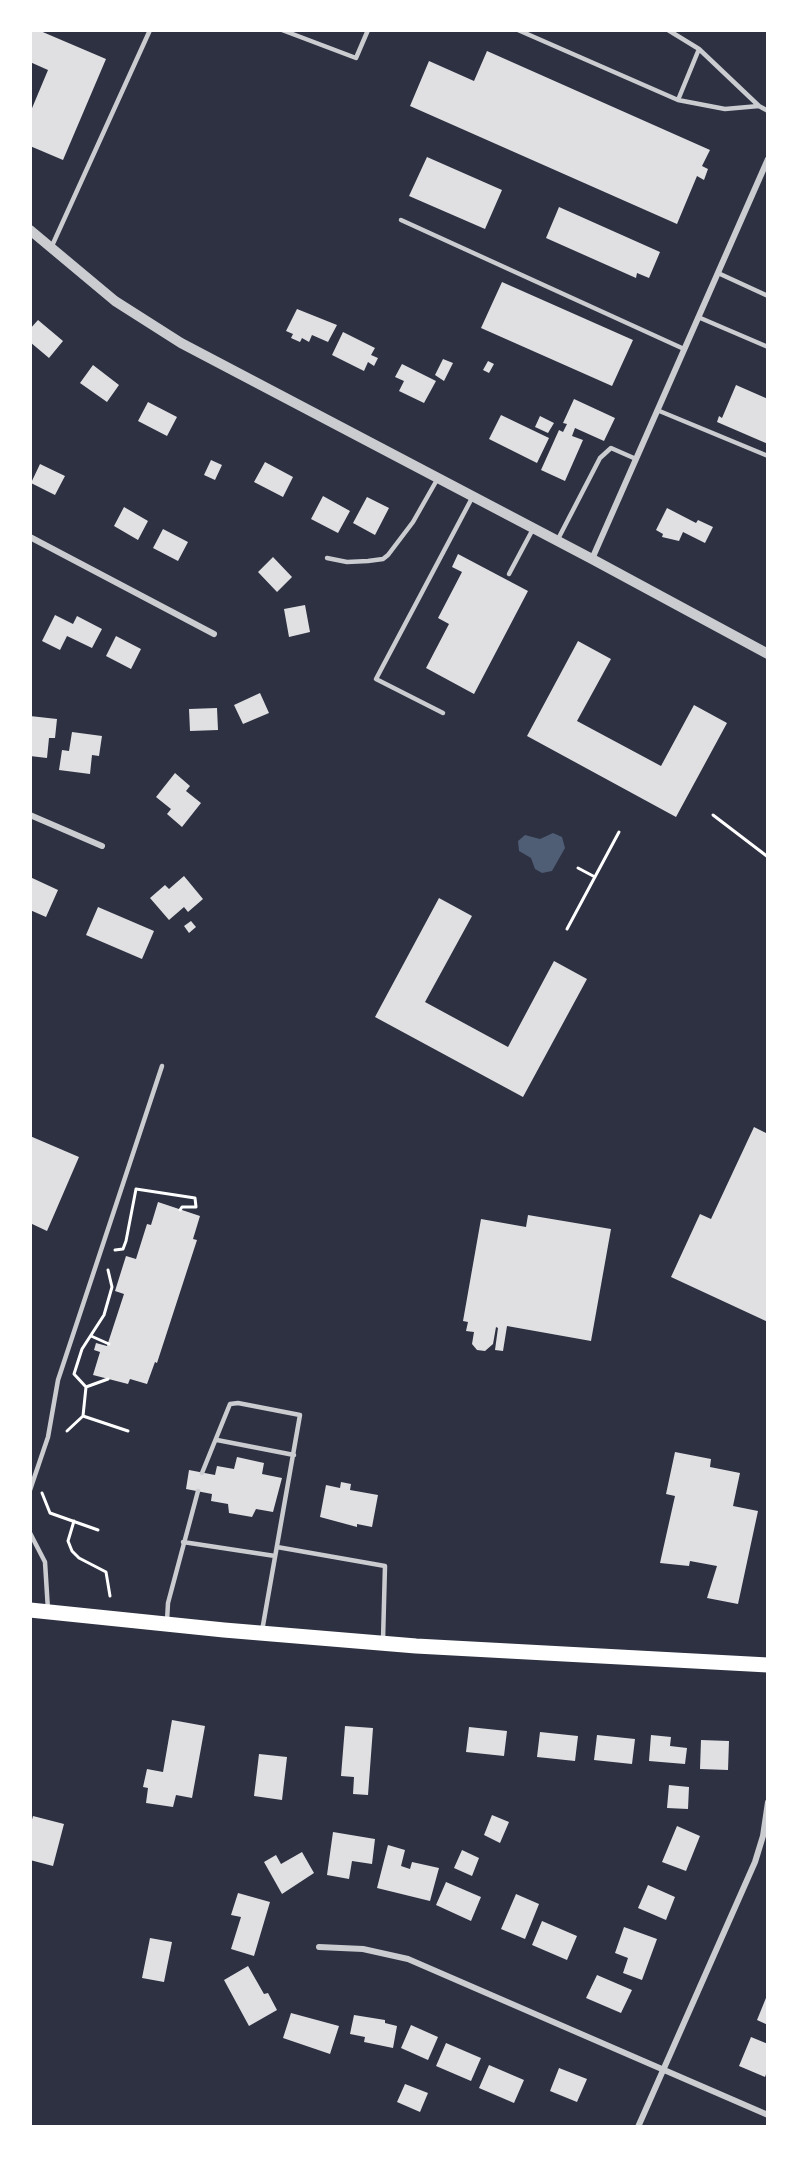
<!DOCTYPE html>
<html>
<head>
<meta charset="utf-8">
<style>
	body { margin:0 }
	#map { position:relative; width:798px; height:2157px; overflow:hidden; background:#2d3142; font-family:Inter,sans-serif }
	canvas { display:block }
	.frame { position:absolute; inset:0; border:32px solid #fff; pointer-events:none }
</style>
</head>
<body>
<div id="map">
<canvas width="798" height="2157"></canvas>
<div class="frame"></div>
</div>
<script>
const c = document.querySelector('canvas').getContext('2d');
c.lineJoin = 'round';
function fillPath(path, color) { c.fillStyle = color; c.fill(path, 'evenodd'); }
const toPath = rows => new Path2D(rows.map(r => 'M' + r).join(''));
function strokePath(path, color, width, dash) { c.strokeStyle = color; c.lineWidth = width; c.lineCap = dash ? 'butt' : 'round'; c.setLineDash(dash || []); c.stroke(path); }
fillPath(toPath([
	[553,833,562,837,565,848,552,871,542,873,535,869,531,858,519,851,518,841,525,835,540,839]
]), '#4f5d75');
fillPath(toPath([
	[38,30,106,59,63,160,30,146,30,113,48,70,30,62,30,31],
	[487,51,710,150,702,166,708,169,704,180,697,176,677,224,410,106,429,61,474,81],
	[427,157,502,190,485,229,409,196],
	[559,207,660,252,649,278,637,273,636,278,546,238],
	[502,282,633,340,612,386,481,328],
	[297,309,337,325,328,342,312,335,309,342,302,338,300,342,291,338,293,334,286,331],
	[38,320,63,341,49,358,30,342,30,329],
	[343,332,375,348,371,355,378,358,374,366,368,362,364,371,332,355],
	[443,359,453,363,444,381,435,375],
	[488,361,494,364,489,373,483,370],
	[402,364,436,381,424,403,399,391,404,381,395,377],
	[93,365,119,385,107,402,80,383],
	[736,385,768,399,768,444,717,422,719,416,722,418],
	[574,399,615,418,604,441,575,428,572,436,583,440,565,481,541,470,559,430,563,432,567,424,563,423],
	[148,402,177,417,167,436,138,421],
	[501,415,549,438,537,463,489,439],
	[540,416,554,423,548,433,535,427],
	[211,460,222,465,215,480,204,475],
	[265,462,293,477,283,497,254,482],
	[40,464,65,476,55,495,31,483],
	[323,496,350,511,338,533,311,519],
	[367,497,389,508,375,535,353,523],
	[124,507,148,521,138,540,114,526],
	[667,508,696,523,698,520,713,527,705,543,683,532,679,541,662,537,663,534,656,530],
	[163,529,188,542,178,561,153,548],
	[458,554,528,591,474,694,426,668,449,624,438,618,462,572,452,567],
	[273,557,292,577,277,592,258,572],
	[305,605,310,632,289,637,284,609],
	[55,615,73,624,77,616,102,629,92,648,67,636,60,650,42,641],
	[116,636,141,649,131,669,106,656],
	[578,641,611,659,577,721,661,766,694,705,727,723,676,817,527,736],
	[260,693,269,713,243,724,234,705],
	[217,708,218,730,190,731,189,709],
	[30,716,57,719,55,738,49,738,47,758,30,756],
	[72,732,102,736,99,756,92,755,90,774,59,770,62,750,69,751],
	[175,773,190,786,186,791,201,803,182,827,167,814,171,809,156,797],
	[184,876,203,899,188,912,184,907,169,920,150,898,165,885,169,889],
	[30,877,58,890,46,917,30,910],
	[439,898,472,916,425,1002,508,1047,554,961,587,979,523,1097,375,1017],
	[98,907,154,931,142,959,86,935],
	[191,921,196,927,189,933,184,926],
	[754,1127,768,1134,768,1322,671,1277,700,1214,711,1219],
	[30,1136,79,1157,47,1231,30,1223],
	[158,1202,200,1216,193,1239,197,1240,157,1363,155,1362,147,1384,130,1379,128,1384,93,1375,100,1352,94,1350,96,1343,107,1346,124,1294,115,1291,126,1256,136,1259,147,1224,151,1225],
	[528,1215,611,1229,591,1341,507,1326,503,1351,495,1350,498,1328,496,1327,493,1344,485,1351,477,1350,472,1344,474,1332,466,1331,468,1322,463,1321,481,1219,526,1227],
	[675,1452,711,1459,710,1467,740,1473,733,1506,758,1511,738,1604,707,1598,717,1566,690,1561,689,1566,660,1563,675,1496,666,1494],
	[237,1457,264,1463,262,1474,282,1478,273,1512,256,1509,252,1517,229,1513,228,1504,211,1501,212,1494,186,1489,189,1470,215,1475,217,1466,234,1469],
	[341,1482,351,1484,350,1490,378,1495,372,1527,357,1524,357,1527,320,1517,326,1485,340,1488],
	[172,1720,205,1726,192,1798,176,1795,173,1807,146,1803,148,1788,143,1787,147,1769,163,1772],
	[345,1726,373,1728,368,1795,353,1794,354,1777,341,1776],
	[469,1727,507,1731,504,1756,466,1752],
	[540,1732,578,1736,575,1761,537,1757],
	[597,1735,635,1739,632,1764,594,1760],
	[651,1735,671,1737,670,1746,687,1748,685,1764,649,1761],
	[701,1740,729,1741,728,1770,700,1769],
	[259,1754,287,1757,282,1800,254,1796],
	[669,1785,689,1787,688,1809,667,1808],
	[492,1815,509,1822,500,1843,484,1835],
	[33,1816,64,1824,53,1866,30,1860,30,1827],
	[677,1826,700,1836,686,1871,662,1862],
	[333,1832,375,1839,372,1864,352,1861,349,1879,327,1875],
	[388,1845,405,1850,401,1866,410,1869,412,1862,439,1868,430,1901,377,1888],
	[462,1850,479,1858,472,1876,454,1868],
	[302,1852,314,1873,282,1894,264,1862,276,1855,281,1864],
	[446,1882,481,1897,471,1921,436,1905],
	[648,1885,675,1897,666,1920,638,1908],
	[238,1893,270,1902,254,1956,231,1949,241,1917,231,1915],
	[516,1894,539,1904,525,1939,501,1929],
	[542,1921,577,1936,567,1960,532,1945],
	[624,1927,657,1939,642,1980,623,1973,628,1958,615,1953],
	[150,1938,172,1942,164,1982,142,1978],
	[248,1966,264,1994,268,1993,277,2010,249,2026,224,1980],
	[597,1975,632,1990,621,2013,586,1998],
	[768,1993,768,2025,757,2020],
	[291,2013,339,2026,330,2054,283,2038],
	[354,2015,385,2020,385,2023,397,2026,393,2048,364,2042,365,2037,350,2034],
	[411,2025,438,2037,428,2060,401,2048],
	[751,2037,768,2044,768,2069,765,2077,739,2066],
	[446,2043,481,2058,471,2081,436,2066],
	[489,2065,524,2080,514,2103,479,2088],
	[559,2068,587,2079,577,2102,550,2091],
	[405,2084,428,2093,420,2112,397,2102]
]), '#e0e0e3');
strokePath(toPath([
	[713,815,768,857],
	[578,868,595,877],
	[567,929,619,832],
	[115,1250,123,1249,126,1241,136,1189,195,1198,196,1207,182,1207,180,1210],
	[108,1270,112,1287,104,1315,82,1349,74,1374,86,1387,83,1416,128,1431],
	[91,1336,109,1344],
	[86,1387,108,1379],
	[67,1431,83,1416],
	[42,1493,50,1513,98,1530],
	[74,1521,68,1541,72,1551,79,1558,106,1572,110,1596]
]), '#fff', 3);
strokePath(toPath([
	[282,30,356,58,368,30],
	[518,30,678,100,725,109,759,106],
	[668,30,699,49,759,106,768,111],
	[678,100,699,49],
	[401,220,684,349],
	[51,248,150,30],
	[718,273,768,296],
	[698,317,768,347],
	[657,410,768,456],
	[557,541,600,458,611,448,636,459],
	[327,558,347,562,368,561,383,559,388,555,413,522,438,478],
	[509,574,533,529],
	[443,713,376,679,472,498],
	[217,1440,294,1455],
	[202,1473,230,1404,238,1403,300,1415,262,1631],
	[30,1490,48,1437,58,1380,162,1066],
	[30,1533,45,1562,48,1610],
	[183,1542,275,1556],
	[277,1547,385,1566,383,1640],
	[167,1621,168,1603,198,1491]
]), '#caccd0', 4.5);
strokePath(toPath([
	[30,537,214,634],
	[592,559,768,159],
	[30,815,102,846],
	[319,1947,363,1949,408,1959,768,2115],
	[638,2127,755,1862,763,1836,768,1802]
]), '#caccd0', 6);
strokePath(toPath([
	[30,230,115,301,181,343,592,559,768,654]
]), '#caccd0', 10);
strokePath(toPath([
	[30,1610,224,1630,416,1646,768,1665]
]), '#fff', 15);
</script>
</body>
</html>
